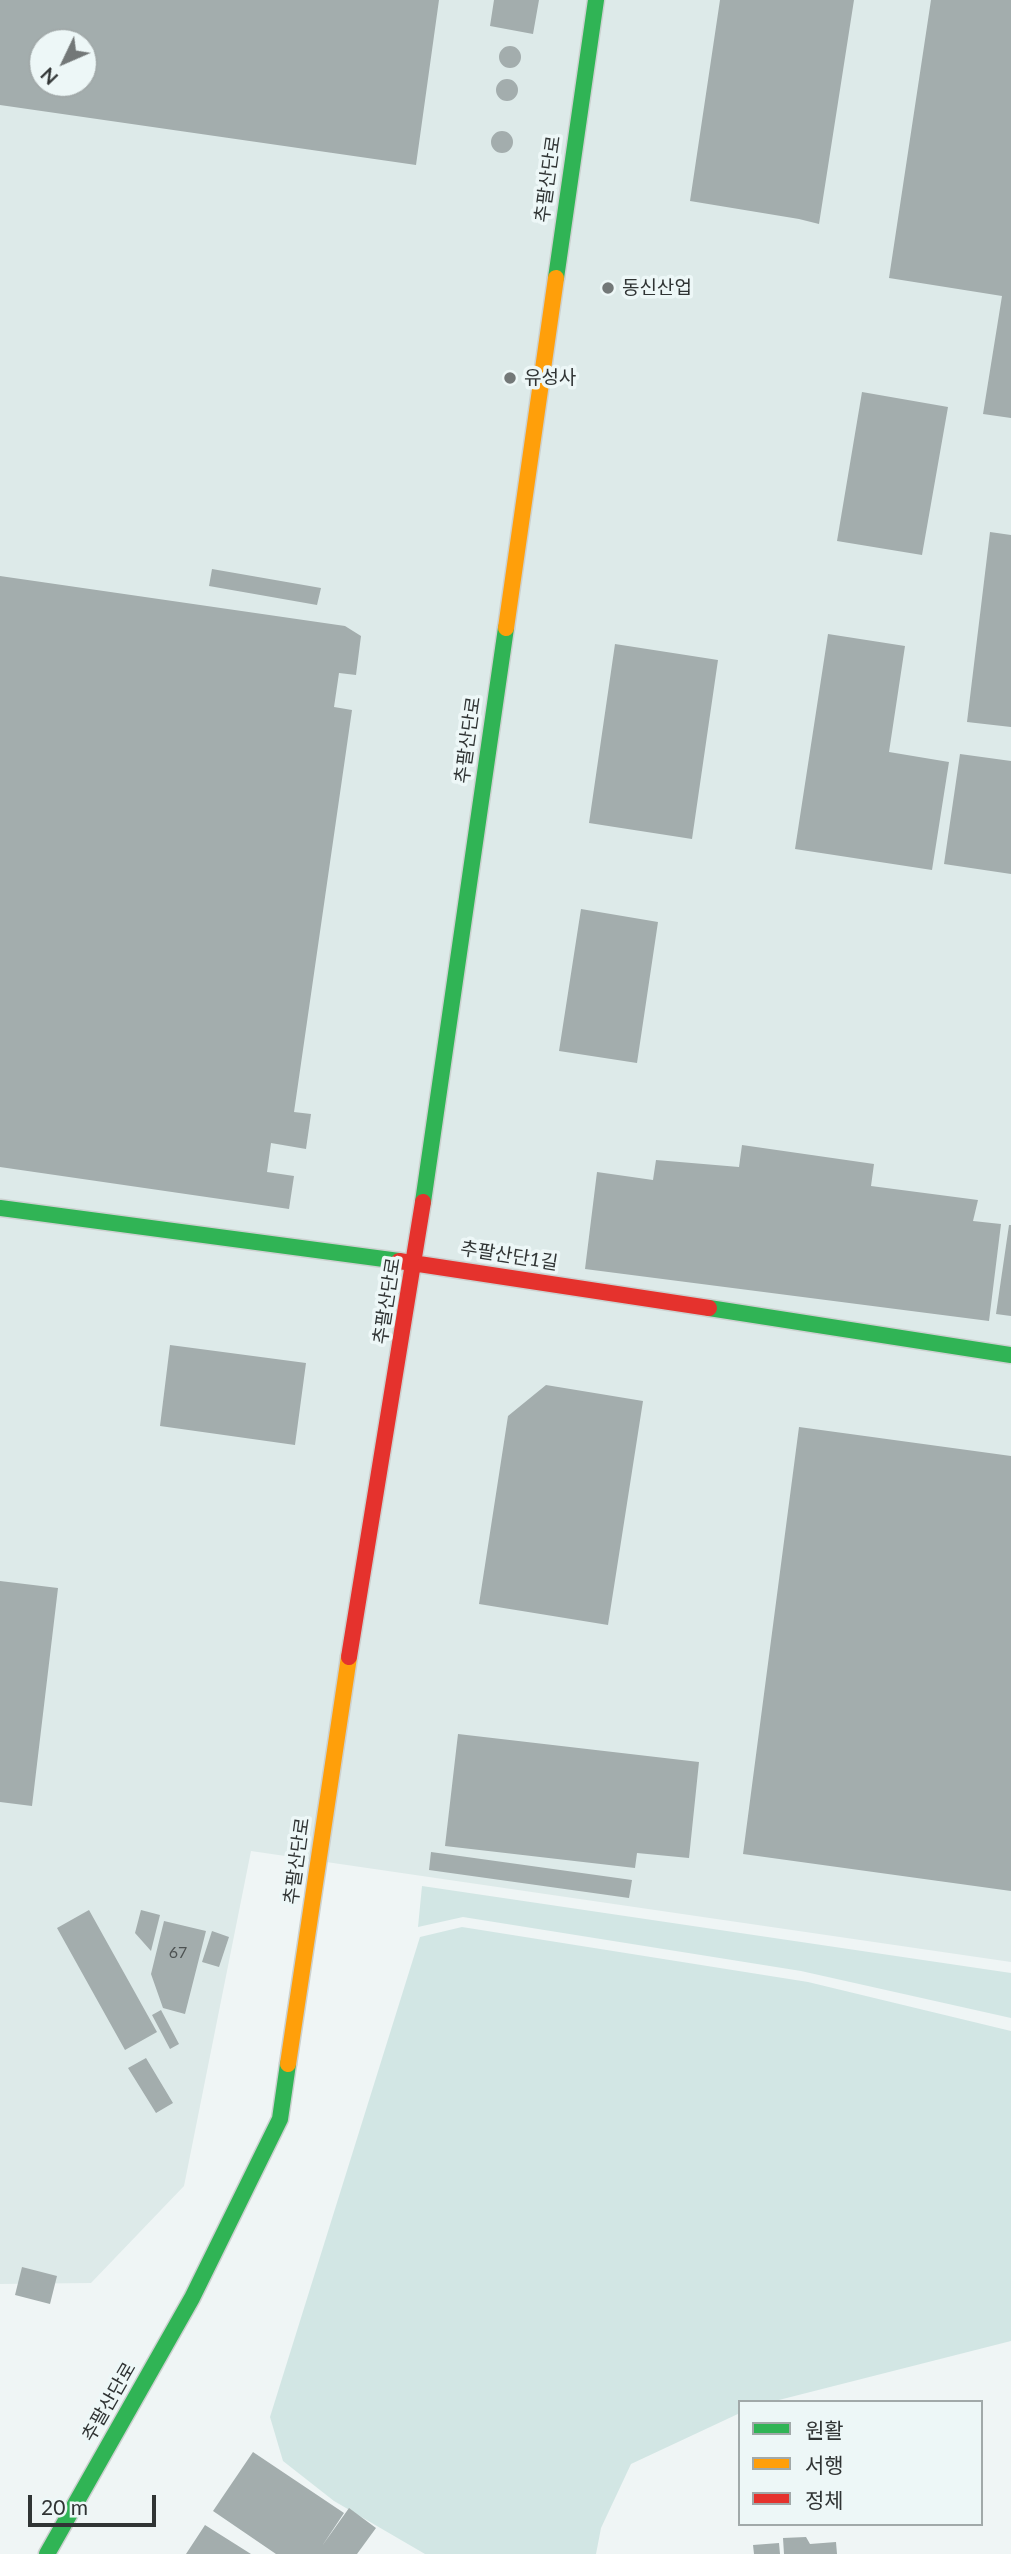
<!DOCTYPE html>
<html>
<head>
<meta charset="utf-8">
<style>
	body { margin:0 }
	#map { position:relative; width:1011px; height:2554px; overflow:hidden; background:#eff5f5; font-family:Lato,"Noto Sans KR",sans-serif }
	canvas { display:block }
	.legend { position:absolute; left:738px; top:2400px; width:245px; height:126px; box-sizing:border-box; background:#edf7f7; border:2px solid #a1a9a9; margin:0; padding:9px 12px; list-style:none; font-size:21px; color:#303434 }
	.legend li { display:flex; align-items:center; gap:14px; height:35px }
	.legend b { width:35px; border:2px solid #a1a9a9 }
	.north { position:absolute; left:28px; top:28px; width:70px; height:70px; box-sizing:border-box; background:#edf7f7; border:2px solid #a1a9a9; border-radius:50%; rotate:226deg; font-size:19px; font-weight:700; line-height:28px; text-align:center; color:#303434 }
	.north::after { content:''; display:block; margin:auto; width:24px; height:32px; background:#737878; clip-path:polygon(50% 0,100% 100%,50% 72%,0 100%) }
	.scale { position:absolute; left:28px; top:2495px; width:128px; height:32px; box-sizing:border-box; border:4px solid #303434; border-top:0; padding-left:9px; font-size:21px; line-height:24px; white-space:nowrap; color:#303434; -webkit-text-stroke:5px #edf7f7; paint-order:stroke }
</style>
</head>
<body>
<div id="map">
<canvas width="1011" height="2554"></canvas>
<ul class="legend">
<li><b style="height:9px;background:#30b455"></b>원활</li>
<li><b style="height:9px;background:#ff9f0a"></b>서행</li>
<li><b style="height:9px;background:#e5322d"></b>정체</li>
</ul>
<div class="north">N</div>
<div class="scale">20 m</div>
</div>
<script>
const c = document.querySelector('canvas').getContext('2d');
c.lineJoin = 'round';
function fillPath(path, color) { c.fillStyle = color; c.fill(path, 'evenodd'); }
const toPath = rows => new Path2D(rows.map(r => 'M' + r).join(''));
function strokePath(path, color, width, dash) { c.strokeStyle = color; c.lineWidth = width; c.lineCap = dash ? 'butt' : 'round'; c.setLineDash(dash || []); c.stroke(path); }
function label(font, color, halo, rows, align = 'center') {
  c.font = font + ' Lato,"Noto Sans KR",sans-serif'; c.lineWidth = 7; c.setLineDash([]); c.textBaseline = 'middle'; c.strokeStyle = halo; c.fillStyle = color; for (const [text, x, y, turn = 0] of rows) {
    c.save(); c.translate(x, y); c.rotate((+turn || 0) * Math.PI / 180); c.textAlign = isNaN(turn) ? turn : align; if (halo) c.strokeText(text, 0, 0); c.fillText(text, 0, 0); c.restore();
  }
}
fillPath(toPath([
	[0,0,1011,0,1011,1962,251,1851,184,2186,91,2283,0,2284],
	[42,42,84,42,84,84,42,84]
]), '#ddeae9');
fillPath(toPath([
	[422,1886,1011,1973,1011,2018,801,1971,463,1917,418,1927],
	[462,1927,808,1982,1011,2031,1011,2341,771,2402,740,2402,740,2413,631,2464,601,2528,596,2554,425,2554,334,2501,283,2461,270,2417,420,1937]
]), '#d2e6e4');
fillPath(toPath([
	[0,0,439,0,416,165,0,105],
	[42,42,84,42,84,84,42,84],
	[494,0,539,0,533,34,490,26],
	[720,0,854,0,819,224,799,219,690,201],
	[931,0,1011,0,1011,418,983,414,1002,296,889,278],
	'499 57a11 11 0 1 1 22 0a11 11 0 1 1-22 0Z',
	'496 90a11 11 0 1 1 22 0a11 11 0 1 1-22 0Z',
	'491 142a11 11 0 1 1 22 0a11 11 0 1 1-22 0Z',
	[862,392,948,407,922,555,837,541],
	[990,532,1011,535,1011,727,967,722],
	[212,569,321,588,317,605,209,586],
	[0,576,345,626,361,636,356,675,339,673,334,707,352,710,294,1112,311,1114,306,1149,271,1143,267,1172,294,1176,289,1209,0,1167],
	[828,634,905,646,889,752,949,762,932,870,795,849],
	[615,644,718,660,692,839,589,823],
	[960,754,1011,761,1011,874,944,864],
	[581,909,658,922,637,1063,559,1051],
	[742,1145,874,1164,871,1186,978,1200,973,1221,1001,1224,989,1321,585,1269,597,1172,653,1180,656,1160,739,1167],
	[1009,1225,1011,1225,1011,1316,996,1314],
	[170,1345,306,1363,295,1445,160,1426],
	[546,1385,643,1401,608,1625,479,1604,508,1416],
	[799,1427,1011,1456,1011,1891,743,1854],
	[0,1581,58,1588,32,1806,0,1802],
	[458,1734,699,1762,689,1858,637,1853,635,1868,445,1846],
	[431,1852,632,1880,629,1898,429,1870],
	[89,1910,157,2032,125,2050,57,1928],
	[141,1910,160,1915,151,1951,135,1933],
	[164,1921,206,1931,185,2014,163,2008,151,1974],
	[212,1931,229,1937,219,1967,202,1962],
	[161,2010,179,2044,170,2049,152,2015],
	[146,2058,173,2103,156,2113,128,2068],
	[22,2267,57,2276,50,2304,15,2295],
	[253,2452,344,2513,322,2546,349,2508,376,2528,357,2554,276,2554,213,2511],
	[205,2525,251,2554,186,2554],
	[806,2537,810,2544,836,2542,837,2554,784,2554,783,2538],
	[779,2543,780,2554,754,2554,753,2545]
]), '#a3adad');
const fast = toPath([
	[556,278,596,0],
	[423,1202,506,628],
	[0,1208,399,1261],
	[709,1308,1011,1355],
	[47,2554,192,2298,280,2119,288,2064]
]);
const slow = toPath([
	[506,628,556,278],
	[288,2064,349,1657]
]);
const jam = toPath([
	[399,1261,709,1308],
	[349,1657,423,1202]
]);
strokePath(fast, '#ccd1d0', 19);
strokePath(slow, '#ccd1d0', 19);
strokePath(jam, '#ccd1d0', 19);
strokePath(fast, '#30b455', 16);
strokePath(slow, '#ff9f0a', 16);
strokePath(jam, '#e5322d', 16);
for (const [x, y, r, color] of [
	[608,288,7,"#737878"],
	[510,378,7,"#737878"]
]) { const dot = new Path2D(); dot.arc(x, y, r, 0, 2 * Math.PI); c.fillStyle = color; c.fill(dot); strokePath(dot, '#edf7f7', 2.5); }
label('16px', '#4d5252', null, [
	["67",178,1953]
]);
label('19px', '#303434', '#edf7f7', [
	["추팔산단로",548,179,-82],
	["추팔산단로",468,740,-82],
	["추팔산단1길",509,1256,9],
	["추팔산단로",387,1301,-81],
	["추팔산단로",297,1861,-82],
	["추팔산단로",109,2402,-60]
]);
label('19px', '#303434', '#edf7f7', [
	["동신산업",622,288],
	["유성사",524,378]
], 'left');
</script>
</body>
</html>
